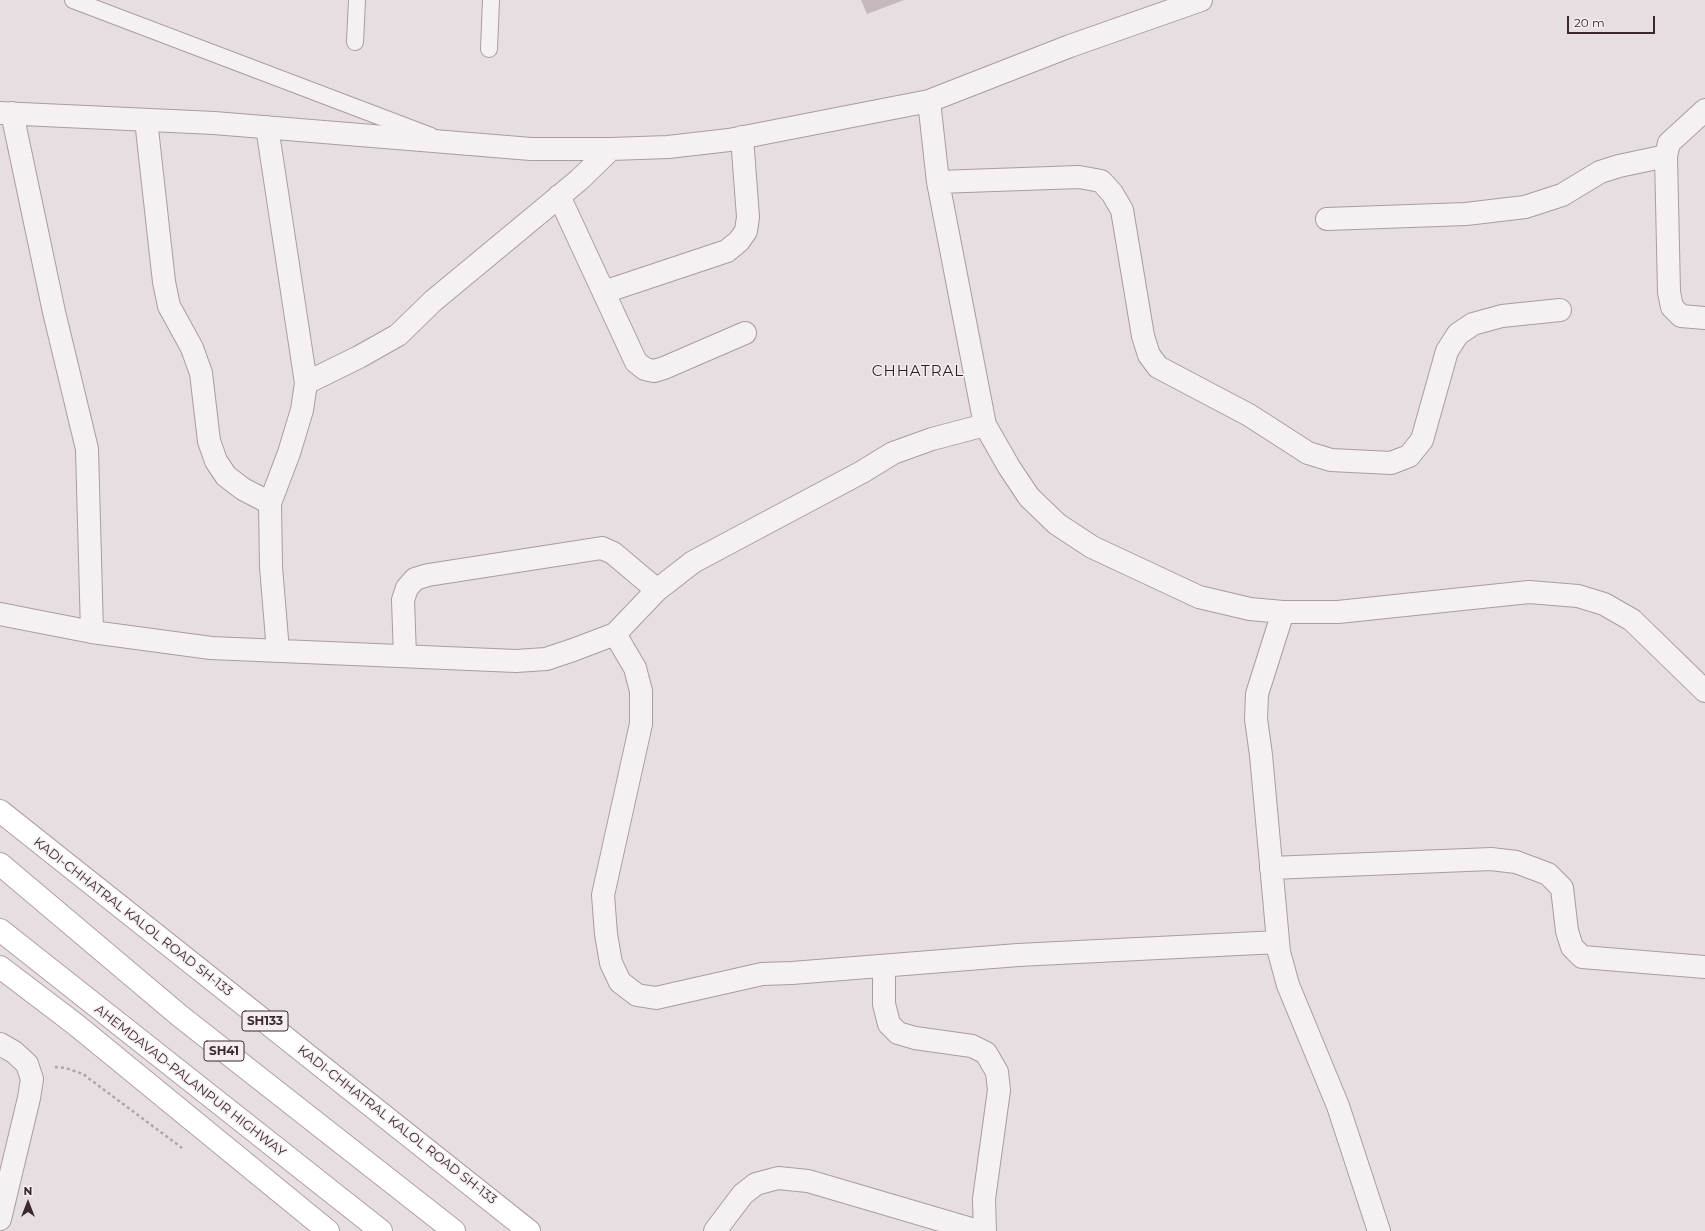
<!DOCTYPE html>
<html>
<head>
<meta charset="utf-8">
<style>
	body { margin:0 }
	#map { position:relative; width:1705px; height:1231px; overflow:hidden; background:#e6dee1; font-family:Montserrat,sans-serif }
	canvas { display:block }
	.north { position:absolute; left:8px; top:1183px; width:40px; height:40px; -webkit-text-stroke:3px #f4eef0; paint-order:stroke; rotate:0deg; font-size:11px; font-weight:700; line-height:16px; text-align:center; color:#3b292f }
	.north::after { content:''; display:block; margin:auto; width:14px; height:18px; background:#3b292f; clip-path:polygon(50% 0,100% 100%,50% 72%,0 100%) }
	.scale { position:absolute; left:1567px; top:16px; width:88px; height:18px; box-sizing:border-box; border:2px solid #3b292f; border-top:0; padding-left:5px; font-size:12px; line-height:14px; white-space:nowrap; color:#3b292f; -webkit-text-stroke:3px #f4eef0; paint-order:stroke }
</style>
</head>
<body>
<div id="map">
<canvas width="1705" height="1231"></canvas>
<div class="north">N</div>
<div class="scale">20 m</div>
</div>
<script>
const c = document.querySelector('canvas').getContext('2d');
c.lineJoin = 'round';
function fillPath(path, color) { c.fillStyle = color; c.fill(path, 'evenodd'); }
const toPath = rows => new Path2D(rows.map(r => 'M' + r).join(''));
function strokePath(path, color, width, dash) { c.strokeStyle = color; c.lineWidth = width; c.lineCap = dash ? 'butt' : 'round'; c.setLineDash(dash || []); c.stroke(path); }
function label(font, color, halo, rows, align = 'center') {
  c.font = font + ' Montserrat,sans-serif'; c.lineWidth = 3; c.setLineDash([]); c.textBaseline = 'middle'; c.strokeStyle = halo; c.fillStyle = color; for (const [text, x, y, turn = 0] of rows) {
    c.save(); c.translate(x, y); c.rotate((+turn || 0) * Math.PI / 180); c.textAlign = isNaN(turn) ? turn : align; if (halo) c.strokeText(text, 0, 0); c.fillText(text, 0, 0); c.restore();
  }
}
fillPath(toPath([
	[861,0,904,0,867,14]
]), '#c5b9bd');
const service = toPath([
	[73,0,431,136],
	[355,42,357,0],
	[489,49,491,0]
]);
const minor = toPath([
	[929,101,1070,46,1201,0],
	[1705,110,1669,143,1666,156,1669,292,1672,307,1681,316,1705,318],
	[0,113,214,123,531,149,611,149,668,147,729,140,929,101,938,182,985,425,1009,467,1029,497,1057,524,1092,547,1199,597,1250,609,1283,612,1338,612,1529,592,1578,596,1604,604,1632,620,1705,691],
	[12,113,54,312,87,449,92,632],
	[146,120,164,282,169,306,192,348,201,373,209,441,216,461,226,476,243,489,270,503],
	[267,127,306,383,302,410,289,453,270,503,271,567,278,651],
	[938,182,1079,177,1101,181,1112,193,1122,210,1143,336,1149,355,1158,367,1249,415,1308,453,1331,460,1391,463,1409,456,1422,440,1447,351,1458,334,1473,324,1502,316,1560,310],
	[559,196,636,362,645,369,654,371,664,368,745,333],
	[1327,219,1466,214,1525,207,1562,195,1600,172,1619,166,1666,156],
	[604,292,727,251,739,241,746,231,748,217,742,137],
	[306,383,359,357,398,335,433,301,579,180,611,149],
	[1283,612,1257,694,1256,719,1261,755,1279,952,1288,985,1338,1106,1379,1231],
	[0,614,92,632,211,648,516,661,546,659,573,650,615,634,657,590,693,562,862,472,893,453,932,439,985,425],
	[615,634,635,668,641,691,641,724,603,895,606,934,611,963,620,982,637,995,656,998,762,974,792,973,1018,955,1278,942],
	[405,656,403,600,407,588,415,579,428,575,602,548,613,553,657,590],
	[1271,868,1491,859,1516,862,1548,874,1562,888,1567,931,1572,947,1582,957,1705,967],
	[884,966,884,1004,889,1024,898,1033,915,1038,972,1046,986,1053,997,1072,999,1090,984,1199,985,1231],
	[0,1044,14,1052,27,1064,32,1079,29,1098,0,1219],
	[715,1231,743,1194,756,1184,778,1178,808,1181,978,1231]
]);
const primary = toPath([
	[0,811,529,1231],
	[0,864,180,1016,454,1231],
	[0,930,381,1231],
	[0,967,75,1024,328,1231]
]);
strokePath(service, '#a89da1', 18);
strokePath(minor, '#a89da1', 24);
strokePath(primary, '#b09fa5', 24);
strokePath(toPath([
	[55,1067,66,1068,83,1074,182,1148]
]), '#aea5a8', 2.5, [3, 3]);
strokePath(service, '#f5f1f2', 16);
strokePath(minor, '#f5f1f2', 22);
strokePath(primary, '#fff', 22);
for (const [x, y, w] of [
	[265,1021,46],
	[224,1051,40]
]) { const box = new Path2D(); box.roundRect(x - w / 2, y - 10, w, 20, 3); c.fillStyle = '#f4eef0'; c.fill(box); strokePath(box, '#3b292f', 1); }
label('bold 12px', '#3b292f', null, [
	["SH133",265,1021],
	["SH41",224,1051]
]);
label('13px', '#3b292f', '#f4eef0', [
	["KADI-CHHATRAL KALOL ROAD SH-133",133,917,38],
	["AHEMDAVAD-PALANPUR HIGHWAY",190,1081,38],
	["KADI-CHHATRAL KALOL ROAD SH-133",397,1125,38]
]);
c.letterSpacing = '1px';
label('15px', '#2c1b20', '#f4eef0', [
	["CHHATRAL",918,372]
]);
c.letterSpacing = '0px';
</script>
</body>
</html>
